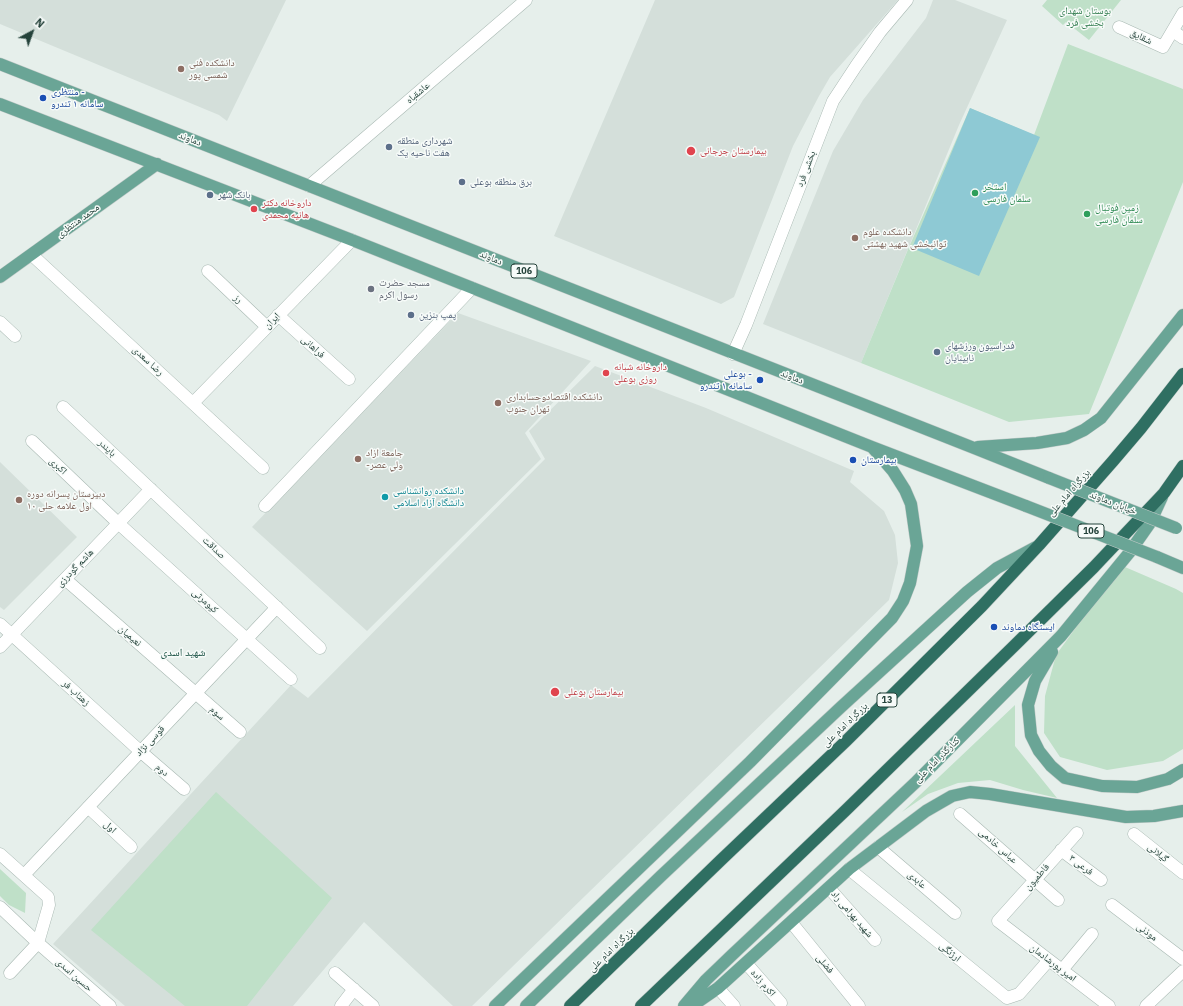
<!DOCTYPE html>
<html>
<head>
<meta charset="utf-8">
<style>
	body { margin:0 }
	#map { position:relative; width:1183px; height:1006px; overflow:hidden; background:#e6efeb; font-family:"IBM Plex Sans",sans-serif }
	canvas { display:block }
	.north { position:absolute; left:12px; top:12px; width:40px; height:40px; -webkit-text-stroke:3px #f7fbf9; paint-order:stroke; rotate:41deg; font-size:11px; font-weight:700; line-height:16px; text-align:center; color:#24423a }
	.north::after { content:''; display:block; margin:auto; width:14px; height:18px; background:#24423a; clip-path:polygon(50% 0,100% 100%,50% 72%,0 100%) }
</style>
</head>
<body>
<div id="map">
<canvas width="1183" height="1006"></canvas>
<div class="north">N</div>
</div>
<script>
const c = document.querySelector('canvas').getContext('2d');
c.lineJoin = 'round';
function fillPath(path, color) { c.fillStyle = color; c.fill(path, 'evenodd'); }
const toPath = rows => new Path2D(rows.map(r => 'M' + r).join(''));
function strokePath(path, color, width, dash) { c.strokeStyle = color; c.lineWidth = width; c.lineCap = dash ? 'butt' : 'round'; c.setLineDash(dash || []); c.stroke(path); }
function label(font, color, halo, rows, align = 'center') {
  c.font = font + ' "IBM Plex Sans","Noto Naskh Arabic",sans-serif'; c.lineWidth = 3; c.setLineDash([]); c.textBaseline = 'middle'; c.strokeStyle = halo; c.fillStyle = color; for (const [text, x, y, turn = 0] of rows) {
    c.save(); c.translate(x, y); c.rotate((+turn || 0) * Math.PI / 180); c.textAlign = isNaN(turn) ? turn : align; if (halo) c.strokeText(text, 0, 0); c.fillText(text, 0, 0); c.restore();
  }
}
fillPath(toPath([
	[0,0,286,0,227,121,219,115,0,24],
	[655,0,898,0,830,77,819,96,793,146,734,297,721,304,554,236],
	[933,0,955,0,1007,20,959,125,861,363,763,324,833,151,863,100,926,18],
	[458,313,591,361,525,433,541,459,367,631,252,527],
	[595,366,706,408,854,471,850,482,884,511,895,535,898,563,889,600,472,1006,453,1006,364,922,293,1006,125,1006,53,944,291,685,308,698,545,459,529,431],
	[0,462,77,537,4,610,0,607]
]), '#d4dfda');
fillPath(toPath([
	[1047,0,1121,0,1089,40,1066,22,1063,25,1042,6],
	[1068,44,1183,89,1183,182,1089,414,1009,422,861,363,909,247,970,108,1034,135],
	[1125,567,1176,589,1183,593,1183,749,1163,761,1107,770,1060,757,1044,733,1045,696,1056,655,1077,626],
	[1015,705,1015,746,1057,798,1023,790,990,780,958,783,928,794,902,812],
	[216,792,332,898,247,1006,185,1006,91,930],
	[0,869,26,893,25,913,9,905,0,896]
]), '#bfe0c8');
fillPath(toPath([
	[970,108,1040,137,979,276,912,248]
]), '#8ec9d4');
const minor = toPath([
	[1119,27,1163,47,1183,13],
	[1173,31,1183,38],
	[309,186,526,0],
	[32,255,263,468],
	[208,271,267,327],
	[278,315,349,379],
	[0,322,15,336],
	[733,354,746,325,833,101,856,66,880,32,907,0],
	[193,403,352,240],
	[63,407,320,648],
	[32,441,118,523,291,679],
	[265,506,472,288],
	[65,579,240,732],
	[0,624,140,751,184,789],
	[0,647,151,489],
	[88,807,131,847],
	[960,814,1058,900],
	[1077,833,998,921,1109,1006],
	[1134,834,1183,873],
	[878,847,955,913],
	[1061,850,1101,880],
	[0,854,48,897,49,905,38,943,10,973],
	[849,869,1007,998,1019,994,1049,960],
	[24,875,277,607],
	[829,888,875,940],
	[1112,905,1183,959],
	[0,907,38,943,110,1006],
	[791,922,859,1006],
	[746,963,781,1003],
	[1062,970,1092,934],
	[335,973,373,1006],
	[718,988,734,1006],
	[341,1006,354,989],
	[1146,1006,1183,971]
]);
const major = toPath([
	[0,64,974,448,1049,478],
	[0,104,352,240,872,447,1026,506],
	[0,277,157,164],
	[978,447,1037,443,1067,438,1084,430,1101,418,1183,315],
	[1157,557,1183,568],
	[1052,652,1035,681,1028,705,1031,735,1039,751,1051,766,1065,778,1102,786,1137,787,1168,779,1183,770],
	[495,1006,750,762,892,618,903,601,910,583,917,546,911,504,905,490,893,471,873,448],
	[526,1006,661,876,841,707,967,592,997,568,1036,547],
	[684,1006,706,980,732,955,916,782,1061,636,1129,553,1150,523,1162,497],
	[692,1006,718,988,849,869,926,811,952,796,970,792,990,794,1126,817,1154,816,1183,811]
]);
const highway = toPath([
	[570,1006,721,860,846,741,982,606,1039,545,1113,461,1141,428,1183,374],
	[641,1006,846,810,1014,646,1094,567,1164,493,1183,466]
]);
strokePath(minor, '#a8b8b2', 13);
strokePath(major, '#c2cac8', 13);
strokePath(highway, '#c2cac8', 13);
strokePath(minor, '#fff', 12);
strokePath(major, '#6aa596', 12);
strokePath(highway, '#2f6f62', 12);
const majorBridge = toPath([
	[1049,478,1176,528],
	[1026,506,1157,557]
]);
strokePath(majorBridge, '#c2cac8', 13, []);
strokePath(majorBridge, '#6aa596', 12);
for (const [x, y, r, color] of [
	[181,69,4,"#8d6e63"],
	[43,98,4,"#1a4fb4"],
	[389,147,4,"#5c6f8a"],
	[691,151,5,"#e0444e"],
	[462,182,4,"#5c6f8a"],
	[975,193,4,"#2e9e5b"],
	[210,195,4,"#5c6f8a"],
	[254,209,4,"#e0444e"],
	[1087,214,4,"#2e9e5b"],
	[855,238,4,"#8d6e63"],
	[371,289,4,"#6b7280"],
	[411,315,4,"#5c6f8a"],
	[937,352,4,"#5c6f8a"],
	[606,373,4,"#e0444e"],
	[760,380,4,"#1a4fb4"],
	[498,403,4,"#8d6e63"],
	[358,459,4,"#8d6e63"],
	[853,460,4,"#1a4fb4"],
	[385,497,4,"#0f9aa8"],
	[19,500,4,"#8d6e63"],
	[994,627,4,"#1a4fb4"],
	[555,692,5,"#e0444e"]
]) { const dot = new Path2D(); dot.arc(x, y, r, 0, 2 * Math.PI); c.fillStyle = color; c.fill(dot); strokePath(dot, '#f7fbf9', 1.5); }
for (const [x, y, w] of [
	[524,271,26],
	[1091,531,26],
	[887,700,20]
]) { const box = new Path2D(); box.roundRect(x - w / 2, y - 7, w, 14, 3); c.fillStyle = '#f7fbf9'; c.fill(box); strokePath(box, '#24423a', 1); }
label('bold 9px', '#24423a', null, [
	["106",524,271],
	["106",1091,531],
	["13",887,700]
]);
label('10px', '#2d7a4b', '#f7fbf9', [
	["بوستان شهدای",1085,11],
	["بخشی فرد",1085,23]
]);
label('10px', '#24423a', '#f7fbf9', [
	["شقایق",1141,37,25],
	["عاشقباه",418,93,-40],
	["دماوند",190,139,21],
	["بخشی فرد",806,169,-69],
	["محمد منتظری",78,221,-36],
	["دماوند",491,258,22],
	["رز",238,299,44],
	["ایران",272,321,-46],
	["فراهانی",313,347,42],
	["رضا سعدی",148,361,43],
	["دماوند",792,377,21],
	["بایندر",107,448,43],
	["اکبری",58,466,43],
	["بزرگراه امام علی",1069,493,-49],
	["خیابان دماوند",1113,503,21],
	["صداقت",214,548,43],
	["هاشم گودرزی",75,568,-46],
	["کیومرثی",205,601,42],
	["نعیمیان",130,636,41],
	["زهتاب فر",76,693,42],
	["سوم",217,713,41],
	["بزرگراه امام علی",845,725,-44],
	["قوسی نژاد",150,741,-47],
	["کنارگذر امام علی",937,760,-45],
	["دوم",162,770,41],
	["اول",110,827,43],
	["عباس خادمی",998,846,41],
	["گیلانی",1158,853,39],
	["فرعی ۳",1081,865,37],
	["فاطمیون",1037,877,-48],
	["عابدی",917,880,41],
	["شهید بهرامی راد",852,914,49],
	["موذنی",1147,932,37],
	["بزرگراه امام علی",611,950,-44],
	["ارژنگی",950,952,39],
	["امیر پورشادمان",1053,963,37],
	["فضلی",825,964,51],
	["حسین اسدی",74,975,41],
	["اکرم زاده",763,983,49]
]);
label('10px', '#785e54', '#f7fbf9', [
	["دانشکده فنی",189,63],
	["شمسی پور",189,75],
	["دانشکده علوم",863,232],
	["توانبخشی شهید بهشتی",863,244],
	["دانشکده اقتصادوحسابداری",506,397],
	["تهران جنوب",506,409],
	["جامعة ازاد",366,453],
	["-ولي عصر",366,465],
	["دبیرستان پسرانه دوره",27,494],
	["اول علامه حلی ۱۰",27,506]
], 'left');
label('10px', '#164399', '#f7fbf9', [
	["منتظری -",51,92],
	["سامانه ۱ تندرو",51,104],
	["بوعلی -",752,374,"right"],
	["سامانه ۱ تندرو",752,386,"right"],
	["بیمارستان",861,460],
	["ایستگاه دماوند",1002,627]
], 'left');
label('10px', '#4e5e75', '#f7fbf9', [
	["شهرداری منطقه",397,141],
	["هفت ناحیه یک",397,153],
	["برق منطقه بوعلی",470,182],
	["بانک شهر",218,195],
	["پمپ بنزین",419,315],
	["فدراسیون ورزشهای",945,346],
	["نابینایان",945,358]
], 'left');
label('10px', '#be3a42', '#f7fbf9', [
	["بیمارستان جرجانی",700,151],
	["داروخانه دکتر",262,203],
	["هانیه محمدی",262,215],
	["داروخانه شبانه",614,367],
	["روزی بوعلی",614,379],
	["بیمارستان بوعلی",564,692]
], 'left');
label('10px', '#27864d', '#f7fbf9', [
	["استخر",983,187],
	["سلمان فارسی",983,199],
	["زمین فوتبال",1095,208],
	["سلمان فارسی",1095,220]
], 'left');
label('10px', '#5b616d', '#f7fbf9', [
	["مسجد حضرت",379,283],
	["رسول اکرم",379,295]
], 'left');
label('10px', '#0d838f', '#f7fbf9', [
	["دانشکده روانشناسی",393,491],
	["دانشگاه آزاد اسلامی",393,503]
], 'left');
label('11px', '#1f5548', '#f7fbf9', [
	["شهید اسدی",183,653]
]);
</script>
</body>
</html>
